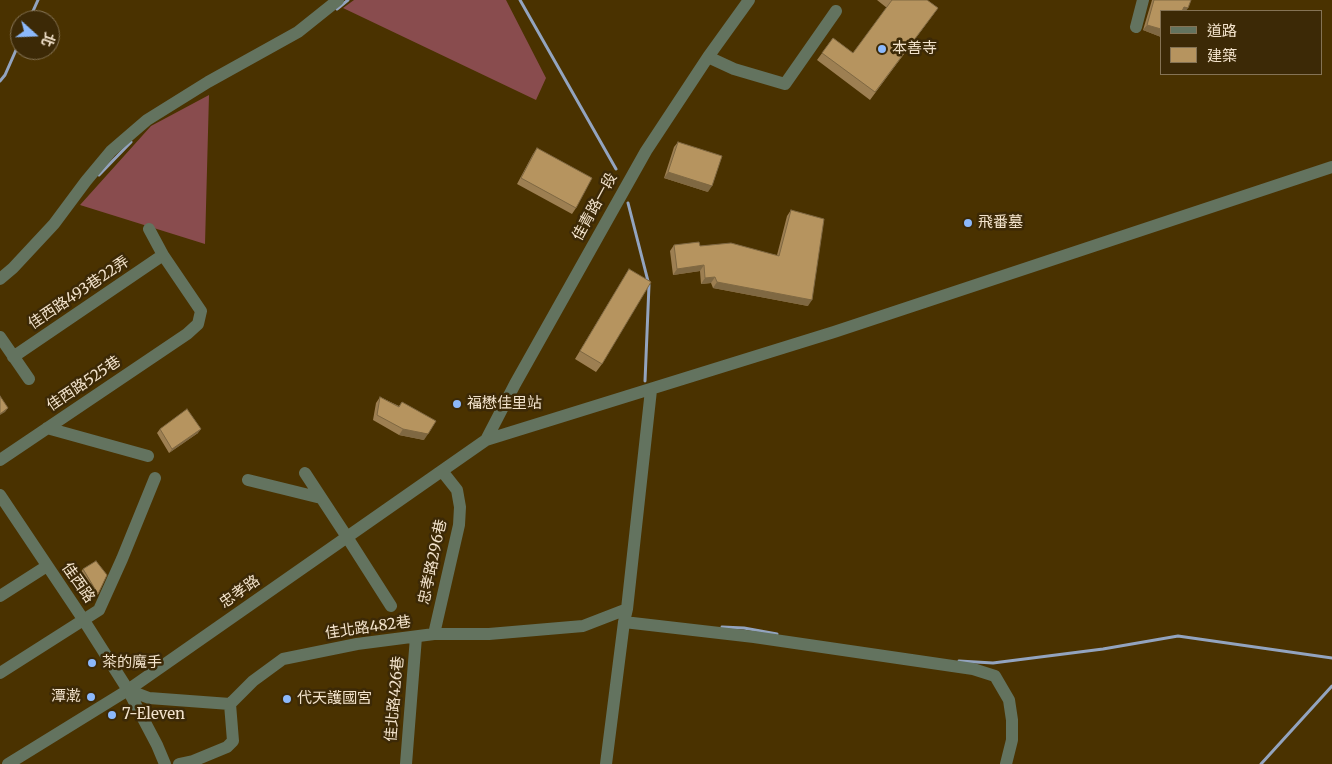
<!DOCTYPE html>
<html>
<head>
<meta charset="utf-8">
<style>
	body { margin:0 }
	#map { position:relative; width:1332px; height:764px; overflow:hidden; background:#4a3200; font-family:Merriweather,"Noto Sans TC",serif }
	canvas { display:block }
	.legend { position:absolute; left:1160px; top:10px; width:162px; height:65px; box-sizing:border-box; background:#3c2906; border:1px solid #857355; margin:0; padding:6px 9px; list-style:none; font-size:15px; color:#f2e2cb }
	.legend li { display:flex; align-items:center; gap:10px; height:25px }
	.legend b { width:25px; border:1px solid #857355 }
	.north { position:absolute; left:10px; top:10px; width:50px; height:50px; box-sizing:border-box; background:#3c2906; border:1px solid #857355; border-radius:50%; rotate:110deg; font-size:14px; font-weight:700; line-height:20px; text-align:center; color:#f2e2cb }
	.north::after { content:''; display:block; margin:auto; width:18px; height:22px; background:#8cb9fc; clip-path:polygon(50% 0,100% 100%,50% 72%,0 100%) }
</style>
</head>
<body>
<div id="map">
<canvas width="1332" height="764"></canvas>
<ul class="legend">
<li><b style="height:6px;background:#63735f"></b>道路</li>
<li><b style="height:14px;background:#b6945f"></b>建築</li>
</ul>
<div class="north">北</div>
</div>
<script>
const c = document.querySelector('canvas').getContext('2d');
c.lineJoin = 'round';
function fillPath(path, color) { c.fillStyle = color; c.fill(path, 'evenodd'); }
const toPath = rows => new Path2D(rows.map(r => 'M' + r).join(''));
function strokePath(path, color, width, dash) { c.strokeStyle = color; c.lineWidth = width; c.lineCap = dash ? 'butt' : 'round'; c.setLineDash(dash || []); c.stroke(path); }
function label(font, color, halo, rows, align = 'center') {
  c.font = font + ' Merriweather,"Noto Sans TC",serif'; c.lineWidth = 5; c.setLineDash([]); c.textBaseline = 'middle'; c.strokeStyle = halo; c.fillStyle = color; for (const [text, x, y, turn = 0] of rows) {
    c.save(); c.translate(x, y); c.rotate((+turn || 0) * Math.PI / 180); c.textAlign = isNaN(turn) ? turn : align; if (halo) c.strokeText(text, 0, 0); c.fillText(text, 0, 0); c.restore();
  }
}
fillPath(toPath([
	[354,0,506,0,546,78,536,100,343,8],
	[209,95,205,244,80,205,151,126]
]), '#894c4e');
strokePath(toPath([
	[520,0,616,169],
	[337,9,348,0],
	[29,20,38,0],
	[0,81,5,75,20,41],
	[99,175,131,142],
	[628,203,649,285,645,381],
	[722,627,744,628,777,634],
	[959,661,993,663,1103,649,1178,636,1332,658],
	[1261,764,1332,686]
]), '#93a4bf', 3);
strokePath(toPath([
	[1136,27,1143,0],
	[708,57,734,69,785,84,836,11],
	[0,279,13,268,54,224,86,181,111,151,147,120,208,82,298,32,338,0],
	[0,337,29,379],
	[13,357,163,255],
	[651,390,627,609,624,622,754,637,973,669,995,676,1009,700,1012,720,1012,740,1006,764],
	[47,428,148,456],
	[486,440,515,384,646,151,708,57,749,0],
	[0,460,187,334,198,324,201,311,163,255,149,229],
	[305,473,347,537,391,606],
	[248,480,321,498],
	[0,495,83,619,128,690,157,745,165,764],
	[0,596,47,566],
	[434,634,459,525,460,507,457,490,442,471],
	[0,673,99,610,122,559,155,478],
	[128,690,149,698,230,704,253,681,283,659,357,644,434,634,489,634,583,626,627,609],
	[8,764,128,690,486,440,834,332,1332,167],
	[179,764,193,761,227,747,233,741,230,704],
	[406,764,416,637],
	[606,764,624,622]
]), '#63735f', 12);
fillPath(toPath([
	[877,0,927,0,938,8,870,100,817,60,833,38,853,53,887,8],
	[1152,0,1191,0,1161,11,1161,37,1143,30],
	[678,142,708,192,664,178,674,147],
	[537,148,576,208,572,214,517,184,533,154],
	[791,210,808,306,713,288,711,283,701,284,700,271,673,275,670,251,674,245,700,246,777,255,787,216],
	[629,269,602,364,596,372,575,359],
	[380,397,399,406,402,402,424,440,399,435,373,420,376,403],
	[160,429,198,433,169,453,157,433],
	[83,569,98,594,96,597,80,573]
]), '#9d7f52');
fillPath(toPath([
	[1184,7,1188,8,1186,11,1181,11],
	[1147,25,1161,29,1161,37,1143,30],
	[668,172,712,186,708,192,664,178],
	[704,265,700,271,673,275,677,269],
	[715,277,711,283,701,284,705,278],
	[717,282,812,300,808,306,713,288],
	[8,408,5,412,0,415,0,414],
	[201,429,198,433,169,453,172,449],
	[403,429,428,434,424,440,399,435]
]), '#7f6842');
const building = toPath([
	[892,0,927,0,938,8,875,92,822,53,833,38,853,53,892,0],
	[1154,0,1191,0,1188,8,1184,7,1182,11,1161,11,1161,29,1147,25,1154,0],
	[678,142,722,156,712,186,668,172,678,142],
	[537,148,592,178,576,208,521,178,537,148],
	[791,210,824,219,812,300,717,282,715,277,705,278,704,265,677,269,674,245,699,242,700,246,731,243,779,256,791,210],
	[629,269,651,282,602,364,580,351,629,269],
	[0,396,8,408,0,414,0,396],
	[380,397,399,407,402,402,436,421,428,434,403,429,377,415,380,397],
	[187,409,201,429,172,449,160,429,187,409],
	[96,561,107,575,98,594,83,569,96,561]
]);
fillPath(building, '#b6945f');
strokePath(building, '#7f6842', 1);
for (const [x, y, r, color] of [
	[882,49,5,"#8cb9fc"],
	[968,223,5,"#8cb9fc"],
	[457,404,5,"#8cb9fc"],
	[92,663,5,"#8cb9fc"],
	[91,697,5,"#8cb9fc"],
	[287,699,5,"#8cb9fc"],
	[112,715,5,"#8cb9fc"]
]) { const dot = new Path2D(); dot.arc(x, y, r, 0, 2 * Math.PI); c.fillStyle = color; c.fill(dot); strokePath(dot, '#3c2906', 2); }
label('15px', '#f2e2cb', '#3c2906', [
	["本善寺",892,49],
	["飛番墓",978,223],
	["福懋佳里站",467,404],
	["茶的魔手",102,663],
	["潭漧",81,697,"right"],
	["代天護國宮",297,699],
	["7-Eleven",122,715]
], 'left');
label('15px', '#f2e2cb', '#3c2906', [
	["佳青路一段",595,207,-61],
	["佳西路493巷22弄",79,293,-34],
	["佳西路525巷",84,384,-34],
	["忠孝路296巷",433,562,-78],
	["佳西路",78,583,55],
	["忠孝路",240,592,-35],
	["佳北路482巷",368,628,-8],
	["佳北路426巷",395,699,-85]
]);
</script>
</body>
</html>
